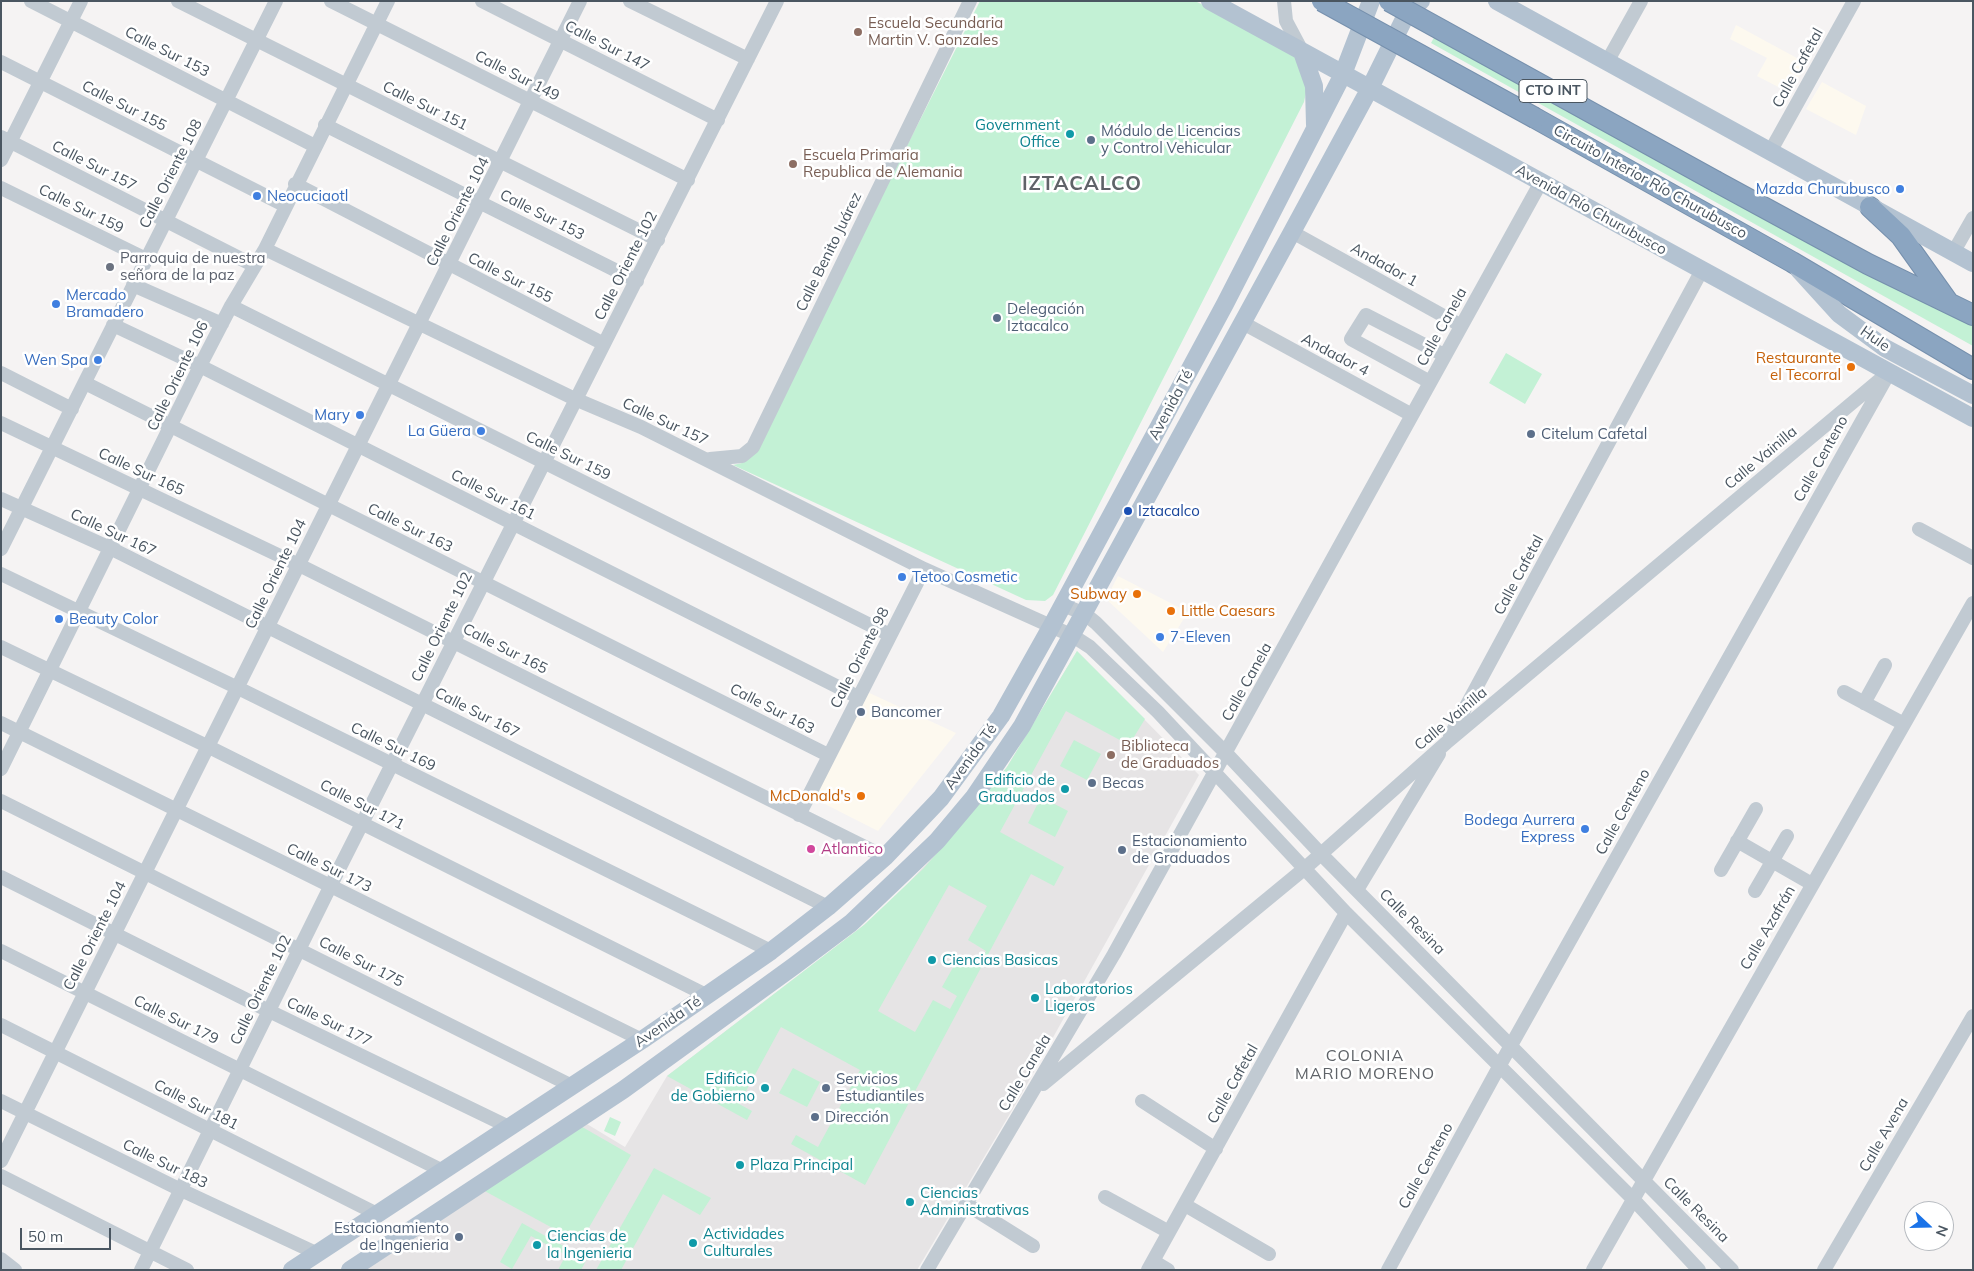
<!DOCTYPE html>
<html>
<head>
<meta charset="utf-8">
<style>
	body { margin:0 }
	#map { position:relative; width:1974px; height:1271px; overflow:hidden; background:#f5f3f3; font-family:Mulish,sans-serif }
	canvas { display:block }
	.frame { position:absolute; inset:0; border:2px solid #4a5661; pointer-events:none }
	.north { position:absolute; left:1904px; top:1201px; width:50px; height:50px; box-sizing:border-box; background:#fff; border:1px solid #b7bbc0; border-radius:50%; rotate:111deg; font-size:14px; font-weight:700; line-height:20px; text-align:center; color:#4a5661 }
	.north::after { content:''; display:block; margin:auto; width:18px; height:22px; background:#1a73e8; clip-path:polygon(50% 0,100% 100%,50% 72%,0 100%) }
	.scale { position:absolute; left:20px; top:1228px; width:91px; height:22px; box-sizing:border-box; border:2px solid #4a5661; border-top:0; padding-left:6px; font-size:15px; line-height:18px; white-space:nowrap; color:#4a5661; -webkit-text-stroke:4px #fff; paint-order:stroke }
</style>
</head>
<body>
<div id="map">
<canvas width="1974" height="1271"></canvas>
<div class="frame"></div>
<div class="north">N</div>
<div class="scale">50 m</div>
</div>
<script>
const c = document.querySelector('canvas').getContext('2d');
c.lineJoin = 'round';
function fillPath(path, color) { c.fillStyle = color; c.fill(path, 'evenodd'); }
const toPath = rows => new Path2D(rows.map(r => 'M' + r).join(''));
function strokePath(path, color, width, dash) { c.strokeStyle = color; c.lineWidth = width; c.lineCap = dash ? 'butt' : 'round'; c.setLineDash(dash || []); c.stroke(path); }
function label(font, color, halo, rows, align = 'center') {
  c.font = font + ' Mulish,sans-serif'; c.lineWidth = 5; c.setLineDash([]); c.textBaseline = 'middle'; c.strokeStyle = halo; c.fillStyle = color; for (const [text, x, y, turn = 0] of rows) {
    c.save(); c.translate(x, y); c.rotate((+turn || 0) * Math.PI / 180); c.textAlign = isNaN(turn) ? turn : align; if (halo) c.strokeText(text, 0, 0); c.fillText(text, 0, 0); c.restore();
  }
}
fillPath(toPath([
	[1736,25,1806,63,1790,93,1757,76,1767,58,1730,39],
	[1822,82,1866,106,1856,135,1806,109],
	[1118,576,1188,612,1163,652,1106,599],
	[863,690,956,733,878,831,809,796]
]), '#fdf9ef');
fillPath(toPath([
	[1077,651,1199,775,1021,1095,917,1270,364,1270,582,1121,625,1147,667,1076,864,925,899,893,945,844,1007,767]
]), '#e6e4e5');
fillPath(toPath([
	[980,1,1195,1,1285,45,1300,58,1308,83,1304,102,1053,595,1045,601,1026,600,733,465,742,463,750,457],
	[1437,32,1973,322,1973,346,1431,43],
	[1506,353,1542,374,1525,404,1489,383],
	[1077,651,1145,719,1129,745,1066,711,1000,832,1064,867,1054,886,1031,874,865,1185,791,1144,796,1135,818,1147,860,1070,781,1027,739,1104,752,1111,747,1120,667,1076,864,925,923,869,945,844,1007,767],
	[949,885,987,906,968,940,986,951,977,965,960,955,942,987,957,996,950,1009,933,1000,915,1032,878,1011],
	[1074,740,1101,754,1087,780,1060,766],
	[1041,797,1068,811,1055,837,1028,823],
	[793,1068,820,1082,807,1107,779,1093],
	[610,1117,621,1122,615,1136,604,1131],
	[577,1124,631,1155,580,1243,481,1189],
	[654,1168,711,1198,700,1215,663,1194,621,1270,596,1270],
	[522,1223,587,1259,581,1270,558,1270,566,1255,531,1236,512,1269,500,1262]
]), '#c3f1d5');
const highway = toPath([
	[1535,118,1792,262,1973,369],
	[1717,182,1868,264,1973,315],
	[1870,207,1901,236,1948,302]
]);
strokePath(highway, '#7690ad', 22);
strokePath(toPath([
	[31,1,315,146],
	[178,1,658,240],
	[331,1,688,180],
	[482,1,718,120],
	[630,1,748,59],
	[1284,1,1286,21,1302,51],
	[1,62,286,206],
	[1607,62,1641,1],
	[325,125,637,281],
	[1,137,253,265],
	[1770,152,1854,1],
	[1,160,81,1],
	[295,184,604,344],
	[1,188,146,259],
	[1292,232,1460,325],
	[265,249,575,399,641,427,924,569,1073,636,1090,647,1158,712,1346,913,1633,1199,1699,1270],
	[1953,253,1973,218],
	[133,285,222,324],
	[231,306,890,635],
	[1243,323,1412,415],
	[113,325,200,366,858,697],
	[1,373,72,409],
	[1430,382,1351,339,1366,315,1444,355],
	[85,383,828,755],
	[1,423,299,565,885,857],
	[710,459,742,456,753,447,970,1],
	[1,499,110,548,828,907],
	[1919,529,1973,558],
	[1,549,276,1],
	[1,574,238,688,771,951],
	[1063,605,1085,614,1096,623,1226,753,1321,854,1732,1270],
	[1,647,209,747,706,995],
	[1844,692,1904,724],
	[1864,703,1885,665],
	[1,723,642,1040],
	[1450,736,1702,270],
	[1,769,200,366,231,306,265,249,388,1],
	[1,801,572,1086],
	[799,815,924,569],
	[1737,841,1812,884],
	[1721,870,1756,809],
	[1,877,269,1011,509,1127],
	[1357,890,1439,754],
	[1755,891,1787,836],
	[1,951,443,1171],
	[1,1025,377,1214],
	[1043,1084,1304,869,1446,743,1889,372],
	[1,1101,181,1190,316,1253],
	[1142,1101,1216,1149],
	[1,1161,580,1],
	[1,1176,187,1270],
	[1105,1197,1169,1232],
	[966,1204,1033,1246],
	[1185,1205,1269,1254],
	[1,1259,15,1270],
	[1153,1261,1168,1270],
	[141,1270,330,887,777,1],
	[927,1270,1114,954,1541,182],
	[1148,1270,1346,913],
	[1388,1270,1500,1065,1885,380],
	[1593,1270,1973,603],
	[1824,1270,1973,1016]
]), '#c1cad2', 14);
strokePath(toPath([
	[1210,1,1973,418],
	[1497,1,1973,263],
	[1302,52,1314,86,1315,125],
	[1799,270,1839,314,1885,348,1973,395],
	[292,1270,642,1040,771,951,828,907,885,857,941,798,1001,716,1051,627,1225,304,1343,74,1371,1],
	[350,1270,623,1090,794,966,851,923,937,841,974,797,1022,726,1292,232,1370,88,1407,13,1421,1]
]), '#b3c2d1', 18);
strokePath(highway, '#8ba5c1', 20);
const highwayBridge = toPath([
	[1322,1,1535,118],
	[1389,1,1717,182]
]);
strokePath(highwayBridge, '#7690ad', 22, []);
strokePath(highwayBridge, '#8ba5c1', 20);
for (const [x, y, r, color] of [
	[858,32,5,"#8d6e63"],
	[1070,134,5,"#0f9aa8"],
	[1091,140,5,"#5c6f8a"],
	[793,164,5,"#8d6e63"],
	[1900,189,5,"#3f7fe0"],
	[257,196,5,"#3f7fe0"],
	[110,267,5,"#6b7280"],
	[56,304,5,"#3f7fe0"],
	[997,318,5,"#5c6f8a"],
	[98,360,5,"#3f7fe0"],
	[1851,367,5,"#e8710a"],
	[360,415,5,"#3f7fe0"],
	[481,431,5,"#3f7fe0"],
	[1531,434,5,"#5c6f8a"],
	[1128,511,5,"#1a4fb4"],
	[902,577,5,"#3f7fe0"],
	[1137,594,5,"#e8710a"],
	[1171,611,5,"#e8710a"],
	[59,619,5,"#3f7fe0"],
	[1160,637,5,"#3f7fe0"],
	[861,712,5,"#5c6f8a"],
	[1111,755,5,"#8d6e63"],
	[1092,783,5,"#5c6f8a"],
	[1065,789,5,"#0f9aa8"],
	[861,796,5,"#e8710a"],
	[1585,829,5,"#3f7fe0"],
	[811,849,5,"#d1479c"],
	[1122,850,5,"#5c6f8a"],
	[932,960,5,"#0f9aa8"],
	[1035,998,5,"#0f9aa8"],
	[765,1088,5,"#0f9aa8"],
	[826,1088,5,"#5c6f8a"],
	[815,1117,5,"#5c6f8a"],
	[740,1165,5,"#0f9aa8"],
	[910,1202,5,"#0f9aa8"],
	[459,1237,5,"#5c6f8a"],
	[693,1243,5,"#0f9aa8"],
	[537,1245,5,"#0f9aa8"]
]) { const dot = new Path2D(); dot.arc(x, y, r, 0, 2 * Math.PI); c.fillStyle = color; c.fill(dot); strokePath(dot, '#fff', 2); }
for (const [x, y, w] of [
	[1553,91,68]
]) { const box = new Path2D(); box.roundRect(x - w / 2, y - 11.5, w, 23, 4); c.fillStyle = '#fff'; c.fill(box); strokePath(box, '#4a5661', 1); }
label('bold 14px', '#4a5661', null, [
	["CTO INT",1553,91]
]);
label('15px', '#785e54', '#fff', [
	["Escuela Secundaria",868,23],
	["Martin V. Gonzales",868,40],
	["Escuela Primaria",803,155],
	["Republica de Alemania",803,172],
	["Biblioteca",1121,746],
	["de Graduados",1121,763]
], 'left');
label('15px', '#4a5661', '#fff', [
	["Calle Sur 147",607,46,27],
	["Calle Sur 153",167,52,27],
	["Calle Cafetal",1798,68,-61],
	["Calle Sur 149",517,76,27],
	["Calle Sur 155",124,106,27],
	["Calle Sur 151",425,106,26],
	["Calle Sur 157",94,166,27],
	["Calle Oriente 108",171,174,-63],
	["Circuito Interior Río Churubusco",1650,182,29],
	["Calle Sur 159",81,209,26],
	["Avenida Río Churubusco",1591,210,29],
	["Calle Oriente 104",458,212,-63],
	["Calle Sur 153",542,215,27],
	["Calle Benito Juárez",829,252,-64],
	["Andador 1",1384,265,29],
	["Calle Oriente 102",626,266,-63],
	["Calle Sur 155",510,278,27],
	["Calle Canela",1442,327,-61],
	["Hule",1875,339,35],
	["Andador 4",1335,355,28],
	["Calle Oriente 106",178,376,-64],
	["Avenida Té",1171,405,-62],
	["Calle Sur 157",665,422,25],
	["Calle Sur 159",568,456,26],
	["Calle Vainilla",1761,458,-40],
	["Calle Centeno",1821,459,-61],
	["Calle Sur 165",141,472,25],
	["Calle Sur 161",493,495,27],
	["Calle Sur 163",410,528,26],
	["Calle Sur 167",113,533,25],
	["Calle Oriente 104",276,574,-64],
	["Calle Cafetal",1519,575,-62],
	["Calle Oriente 102",442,627,-64],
	["Calle Sur 165",505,649,27],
	["Calle Oriente 98",860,658,-63],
	["Calle Canela",1247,682,-61],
	["Calle Sur 163",772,709,27],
	["Calle Sur 167",477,713,27],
	["Calle Vainilla",1451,719,-40],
	["Calle Sur 169",393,747,26],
	["Avenida Té",971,757,-54],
	["Calle Sur 171",362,805,27],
	["Calle Centeno",1623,812,-61],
	["Calle Sur 173",329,868,26],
	["Calle Resina",1412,922,45],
	["Calle Azafrán",1768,928,-60],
	["Calle Oriente 104",95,936,-63],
	["Calle Sur 175",361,962,27],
	["Calle Oriente 102",261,990,-64],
	["Calle Sur 179",176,1020,26],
	["Calle Sur 177",329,1022,26],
	["Avenida Té",668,1022,-35],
	["Calle Canela",1025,1073,-59],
	["Calle Cafetal",1233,1084,-61],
	["Calle Sur 181",196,1105,27],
	["Calle Avena",1884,1135,-60],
	["Calle Sur 183",165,1164,26],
	["Calle Centeno",1426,1166,-61],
	["Calle Resina",1696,1210,45]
]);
label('15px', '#0d838f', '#fff', [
	["Government",1060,125,"right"],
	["Office",1060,142,"right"],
	["Edificio de",1055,780,"right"],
	["Graduados",1055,797,"right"],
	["Ciencias Basicas",942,960],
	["Laboratorios",1045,989],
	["Ligeros",1045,1006],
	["Edificio",755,1079,"right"],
	["de Gobierno",755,1096,"right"],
	["Plaza Principal",750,1165],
	["Ciencias",920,1193],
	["Administrativas",920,1210],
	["Actividades",703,1234],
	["Culturales",703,1251],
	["Ciencias de",547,1236],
	["la Ingenieria",547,1253]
], 'left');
label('15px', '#4e5e75', '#fff', [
	["Módulo de Licencias",1101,131],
	["y Control Vehicular",1101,148],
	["Delegación",1007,309],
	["Iztacalco",1007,326],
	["Citelum Cafetal",1541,434],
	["Bancomer",871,712],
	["Becas",1102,783],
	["Estacionamiento",1132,841],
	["de Graduados",1132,858],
	["Servicios",836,1079],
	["Estudiantiles",836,1096],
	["Dirección",825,1117],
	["Estacionamiento",449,1228,"right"],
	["de Ingenieria",449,1245,"right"]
], 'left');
label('15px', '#366cbe', '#fff', [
	["Mazda Churubusco",1890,189],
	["Neocuciaotl",267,196,"left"],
	["Mercado",66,295,"left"],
	["Bramadero",66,312,"left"],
	["Wen Spa",88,360],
	["Mary",350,415],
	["La Güera",471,431],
	["Tetoo Cosmetic",912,577,"left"],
	["Beauty Color",69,619,"left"],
	["7-Eleven",1170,637,"left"],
	["Bodega Aurrera",1575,820],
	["Express",1575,837]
], 'right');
label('15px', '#5b616d', '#fff', [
	["Parroquia de nuestra",120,258],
	["señora de la paz",120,275]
], 'left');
label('15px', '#c56008', '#fff', [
	["Restaurante",1841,358],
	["el Tecorral",1841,375],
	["Subway",1127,594],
	["Little Caesars",1181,611,"left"],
	["McDonald's",851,796]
], 'right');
label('15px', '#164399', '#fff', [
	["Iztacalco",1138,511]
], 'left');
label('15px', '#b23c85', '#fff', [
	["Atlantico",821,849]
], 'left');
c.letterSpacing = '1px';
label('16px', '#5f6368', '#fff', [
	["COLONIA",1365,1056],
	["MARIO MORENO",1365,1074]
]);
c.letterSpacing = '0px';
c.letterSpacing = '1px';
label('bold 20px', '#5f6368', '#fff', [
	["IZTACALCO",1082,184]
]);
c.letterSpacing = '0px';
</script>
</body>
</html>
